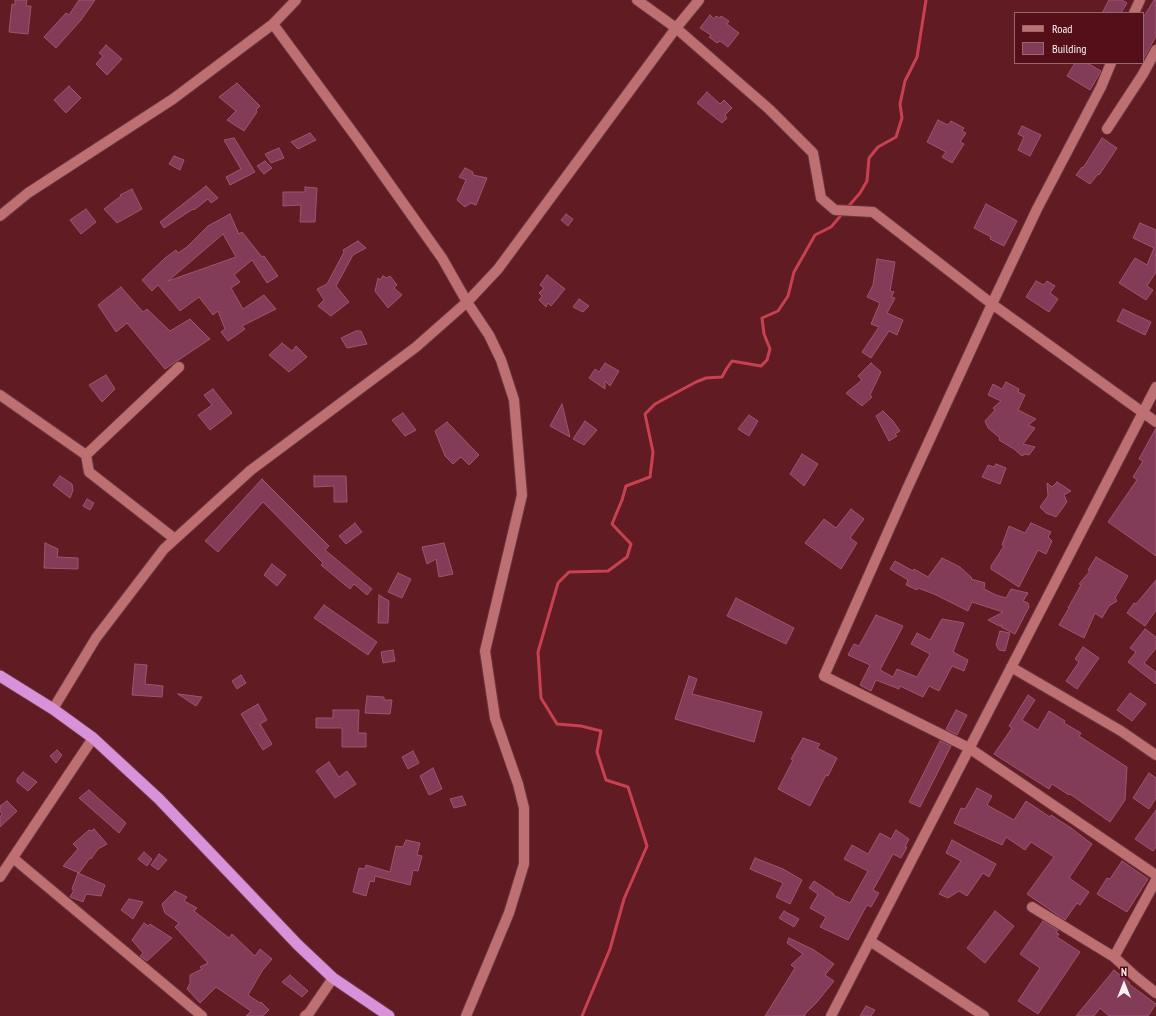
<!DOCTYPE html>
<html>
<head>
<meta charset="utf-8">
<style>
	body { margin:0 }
	#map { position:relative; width:1156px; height:1016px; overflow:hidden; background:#611b23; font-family:"PT Sans Narrow",sans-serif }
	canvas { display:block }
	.legend { position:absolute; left:1014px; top:12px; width:130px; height:52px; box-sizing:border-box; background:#540f19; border:1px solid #97696f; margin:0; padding:5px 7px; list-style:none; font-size:12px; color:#fbf1f1 }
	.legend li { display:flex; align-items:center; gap:8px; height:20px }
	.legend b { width:20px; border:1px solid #97696f }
	.north { position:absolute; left:1104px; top:964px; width:40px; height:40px; -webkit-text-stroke:3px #540f19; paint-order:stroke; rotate:0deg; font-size:11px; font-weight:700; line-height:16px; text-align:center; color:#fbf1f1 }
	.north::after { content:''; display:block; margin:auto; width:14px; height:18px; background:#fbf1f1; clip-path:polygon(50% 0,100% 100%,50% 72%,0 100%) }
</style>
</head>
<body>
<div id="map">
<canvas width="1156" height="1016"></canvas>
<ul class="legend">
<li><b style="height:5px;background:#be6f72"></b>Road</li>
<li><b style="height:11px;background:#823c57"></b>Building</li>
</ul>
<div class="north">N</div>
</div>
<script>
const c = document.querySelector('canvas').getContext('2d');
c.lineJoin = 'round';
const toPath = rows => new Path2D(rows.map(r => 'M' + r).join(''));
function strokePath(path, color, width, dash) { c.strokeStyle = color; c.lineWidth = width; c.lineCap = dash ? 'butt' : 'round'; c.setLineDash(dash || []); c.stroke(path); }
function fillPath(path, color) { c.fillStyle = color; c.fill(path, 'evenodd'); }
strokePath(toPath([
	[847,208,860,193,867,181,869,158,878,147,896,137,902,118,900,104,905,81,917,57,926,0],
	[582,1016,610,949,624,899,647,846,628,787,606,780,597,752,601,731,581,726,557,724,541,698,538,652,558,583,569,572,608,571,627,557,631,544,612,524,622,500,626,486,650,477,653,452,645,414,655,404,696,382,706,378,722,377,727,368,732,361,761,366,767,360,770,349,764,334,762,318,778,311,788,296,794,272,815,235,831,227,843,213]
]), '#c74150', 3);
const building = toPath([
	[15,0,27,0,26,6,31,6,28,34,9,32,12,4,15,5,15,0],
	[79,0,95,0,81,20,56,48,44,37,66,13,69,15,79,0],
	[1109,0,1122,0,1127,3,1121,13,1102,13,1109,0],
	[1154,0,1156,0,1156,36,1143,60,1143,18,1154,0],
	[710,15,714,19,716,16,720,18,721,16,729,21,727,24,739,33,728,47,720,41,717,43,709,37,711,35,700,28,710,15],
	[106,45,122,59,107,75,96,64,103,56,99,53,106,45],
	[1075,63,1087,63,1101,71,1090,90,1067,76,1075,63],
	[237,83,260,106,256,110,257,112,244,131,227,120,236,111,219,97,237,83],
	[69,86,81,98,66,113,54,100,69,86],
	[707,92,720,104,724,100,732,108,725,115,727,118,722,123,697,103,707,92],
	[938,120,948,125,951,121,964,128,962,131,966,133,960,142,964,144,952,163,942,157,946,152,927,142,938,120],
	[1022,126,1041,135,1030,156,1018,150,1024,137,1018,134,1022,126],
	[310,133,316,140,298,149,291,142,310,133],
	[234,138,255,172,230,185,226,177,241,169,224,140,234,138],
	[1102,138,1117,148,1099,175,1098,174,1090,184,1076,175,1082,167,1083,168,1102,138],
	[279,148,284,158,271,163,265,154,279,148],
	[174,156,184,160,180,170,169,164,174,156],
	[265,161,272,168,264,174,257,166,265,161],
	[465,168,473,172,473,175,487,178,476,205,471,203,465,207,457,200,466,180,459,177,465,168],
	[206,186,218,198,211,203,208,199,194,210,193,209,164,228,160,222,206,186],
	[305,187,317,188,315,222,300,222,301,205,283,206,283,192,305,192,305,187],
	[132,189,142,209,117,223,104,209,121,196,120,195,132,189],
	[986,204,1017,221,1004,246,990,239,991,237,974,228,986,204],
	[86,209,96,222,81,234,70,220,86,209],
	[230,214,239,234,242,232,262,257,264,256,278,276,267,283,252,260,234,275,240,282,231,288,243,309,264,295,276,309,242,326,245,329,228,341,221,332,225,329,218,311,213,315,199,297,180,311,158,285,152,291,142,280,165,258,176,250,178,253,187,247,208,226,230,214],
	[223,234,236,257,168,281,223,234],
	[566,214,573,219,568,226,561,220,566,214],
	[1140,223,1156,230,1156,272,1147,286,1153,290,1146,300,1119,283,1135,258,1147,265,1154,248,1133,238,1140,223],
	[358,241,366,248,353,255,336,286,349,302,331,316,318,306,324,300,317,289,327,284,344,252,343,250,358,241],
	[877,259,895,262,890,291,894,292,891,297,895,298,887,313,903,320,897,335,889,331,871,358,862,352,879,327,871,324,880,303,867,297,873,285,877,259],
	[547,275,565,289,551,306,548,303,546,307,539,300,542,296,539,293,544,288,540,285,547,275],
	[383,276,387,278,390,276,397,285,394,288,402,295,388,308,375,291,378,278,380,280,383,276],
	[1036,281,1044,285,1047,281,1055,286,1050,293,1058,299,1049,312,1026,297,1036,281],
	[121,287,143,312,147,309,170,331,190,319,210,339,165,369,127,323,116,332,98,305,121,287],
	[579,299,589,306,583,312,573,307,579,299],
	[1123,309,1151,322,1145,335,1117,321,1123,309],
	[356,331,361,331,367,344,347,348,341,338,356,331],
	[282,343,292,351,296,346,307,357,289,372,269,355,282,343],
	[605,363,619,371,610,386,605,381,605,389,589,378,595,369,599,372,605,363],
	[871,363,881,372,870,395,872,397,862,406,846,393,862,380,858,376,871,363],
	[106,375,115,389,102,402,89,385,106,375],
	[1006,382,1019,389,1018,392,1025,395,1018,410,1036,419,1028,425,1035,428,1023,444,1035,447,1029,455,1025,454,1022,456,1014,449,999,440,1000,438,988,428,985,421,995,410,993,408,1001,401,988,395,993,384,1002,389,1006,382],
	[213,389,232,413,210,430,198,415,212,405,204,395,213,389],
	[562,404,570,437,550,426,562,404],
	[883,411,893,421,900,431,895,434,897,436,889,441,876,416,883,411],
	[403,413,416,430,405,436,392,420,403,413],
	[749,415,758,421,749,436,738,429,749,415],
	[585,421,597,430,584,445,573,439,585,421],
	[447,422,479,455,469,465,461,457,453,464,445,456,435,431,447,422],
	[1156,428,1156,556,1108,522,1137,480,1133,477,1143,461,1139,459,1156,428],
	[802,454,818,464,804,486,790,474,802,454],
	[996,464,1006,468,1000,484,982,477,988,465,994,467,996,464],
	[60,476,72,484,73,490,70,498,53,485,60,476],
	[314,476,346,476,347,502,334,502,334,486,314,487,314,476],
	[262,479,329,546,325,550,372,589,367,595,354,584,350,589,321,565,323,563,263,502,218,552,205,541,262,479],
	[1057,482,1071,491,1064,495,1067,502,1056,517,1046,513,1040,507,1048,496,1047,483,1052,487,1057,482],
	[87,499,94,503,90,510,83,506,87,499],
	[851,509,864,519,850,538,857,543,841,569,805,543,824,519,836,528,851,509],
	[355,523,362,532,346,544,339,536,355,523],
	[1031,523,1051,532,1048,537,1052,541,1046,554,1038,550,1019,587,991,569,991,566,1004,546,1002,545,1009,526,1025,533,1031,523],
	[45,543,58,549,57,557,78,558,78,569,44,568,45,543],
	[444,543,453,574,439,577,436,559,427,564,422,547,444,543],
	[1096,557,1128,576,1115,598,1117,601,1109,606,1102,618,1095,613,1084,638,1059,625,1069,608,1068,608,1081,585,1079,584,1090,571,1088,570,1096,557],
	[942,558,960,567,972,578,971,579,985,583,984,589,996,595,1006,598,1011,589,1028,593,1023,601,1028,603,1029,607,1015,634,1001,627,1002,625,999,626,988,620,1003,612,972,602,968,611,934,594,918,588,917,590,906,585,908,580,890,569,895,561,913,571,914,569,928,577,942,558],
	[272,564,286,575,277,586,264,575,272,564],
	[398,573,411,579,402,598,388,592,398,573],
	[1156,580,1156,610,1145,626,1127,613,1134,603,1136,604,1156,580],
	[379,595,389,601,388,623,378,623,379,595],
	[736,598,794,628,786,644,727,616,736,598],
	[324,605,377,642,368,655,314,618,324,605],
	[876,615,903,626,880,670,893,677,897,669,917,677,930,654,911,644,917,633,930,640,942,619,964,623,953,652,968,660,964,671,952,666,939,691,929,686,923,697,900,686,899,689,876,680,871,691,860,685,870,665,848,655,854,644,859,646,876,615],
	[1145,629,1156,637,1156,648,1144,663,1156,672,1156,684,1128,662,1136,652,1130,648,1145,629],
	[1000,631,1010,633,1005,651,999,650,996,645,1000,631],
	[1083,647,1099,658,1077,689,1066,681,1079,662,1075,659,1083,647],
	[393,650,395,661,383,663,381,652,393,650],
	[135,664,147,665,145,684,163,686,162,697,132,695,135,664],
	[241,675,246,683,237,689,232,681,241,675],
	[689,676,697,679,692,694,762,712,754,742,675,719,689,676],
	[1130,693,1146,704,1132,721,1117,710,1130,693],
	[178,694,202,697,196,706,178,694],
	[1028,695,1035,700,1022,720,1038,730,1049,711,1065,721,1064,723,1081,733,1079,736,1127,767,1125,800,1110,822,1070,794,1069,795,1052,784,1049,789,994,754,1012,728,1009,726,1028,695],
	[367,696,384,697,384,700,392,700,390,714,365,713,367,696],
	[258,704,267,720,260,724,272,744,263,750,241,714,258,704],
	[333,710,359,710,358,733,366,733,366,747,342,747,342,728,316,728,316,718,333,718,333,710],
	[956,710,967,715,957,735,946,729,956,710],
	[803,738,820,744,817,748,837,758,828,776,826,775,810,806,778,789,793,760,791,759,803,738],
	[940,741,951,746,920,807,909,802,940,741],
	[57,750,62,755,56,763,50,756,57,750],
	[413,751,419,763,408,769,402,757,413,751],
	[329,762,339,777,347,771,356,784,335,798,316,771,329,762],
	[433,768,442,789,429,795,420,776,433,768],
	[23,772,37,782,28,791,17,782,17,779,23,772],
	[1149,773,1156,778,1156,798,1149,809,1133,798,1149,773],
	[977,788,992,796,987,805,1014,820,1026,801,1050,817,1051,815,1071,828,1092,844,1069,878,1089,892,1080,905,1077,903,1065,920,1027,894,1054,857,1031,842,1025,850,1006,837,1002,845,954,823,961,808,965,809,977,788],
	[89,790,126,823,119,833,79,798,89,790],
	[462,796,466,805,454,808,450,799,462,796],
	[7,801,17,811,0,827,0,817,2,814,0,811,0,806,7,801],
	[1156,810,1156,847,1153,851,1135,839,1156,810],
	[94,829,107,844,98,849,91,859,90,858,79,873,63,866,78,849,73,844,89,830,91,831,94,829],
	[896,830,909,839,905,847,907,847,901,858,893,854,873,890,879,893,871,907,867,905,848,940,820,927,826,917,810,908,818,894,809,888,814,881,834,894,833,895,850,903,868,871,844,859,852,845,868,854,880,833,891,839,896,830],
	[406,840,420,843,417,855,422,856,418,871,413,870,410,885,375,876,374,882,370,881,366,896,353,892,359,868,365,869,366,865,390,872,396,846,403,847,406,840],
	[952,840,996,864,989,877,983,873,967,896,959,891,948,898,939,894,961,861,946,853,952,840],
	[144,852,152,859,147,866,138,859,144,852],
	[159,854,167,860,158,870,151,865,159,854],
	[755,858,783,869,802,880,790,904,776,897,783,883,750,869,755,858],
	[1122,861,1148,879,1127,912,1097,894,1107,878,1110,879,1122,861],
	[78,873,105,885,101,896,86,894,83,902,70,897,74,890,72,889,78,873],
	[175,891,187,897,184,901,197,908,194,911,229,938,232,934,255,956,260,949,272,959,262,971,248,995,260,1003,261,1002,269,1010,263,1016,246,1016,251,1011,216,987,200,1003,187,989,190,983,190,975,202,969,200,967,208,963,175,927,179,923,165,913,162,904,175,891],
	[129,899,143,902,133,919,121,910,129,899],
	[784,911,799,919,794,927,779,918,784,911],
	[995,911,1014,926,985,963,967,948,995,911],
	[1043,921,1058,930,1056,933,1059,934,1057,937,1080,952,1038,1014,1018,1001,1040,968,1020,954,1043,921],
	[144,923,148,926,150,924,172,938,147,961,140,956,143,953,132,940,144,923],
	[789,938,814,950,834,964,825,975,834,981,817,1002,805,1014,805,1016,765,1016,795,968,791,965,803,954,787,943,789,938],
	[1114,970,1130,983,1129,984,1156,1004,1148,1016,1109,1016,1100,1008,1094,1016,1076,1016,1114,970],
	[290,975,308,991,302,997,282,982,290,975],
	[866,1006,875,1010,871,1016,860,1016,866,1006]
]);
fillPath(building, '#823c57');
strokePath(building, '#9e556f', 1);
const minor = toPath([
	[637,0,676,28,769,109,813,153,821,198,835,210,873,212,992,304,1156,422],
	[1134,13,1140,0],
	[273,24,359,141,442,258,467,302,498,269,676,28,699,0],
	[1111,63,1101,87,1037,209,992,304,907,489,824,676,969,748,1156,875],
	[1107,129,1143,74,1156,50],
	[0,216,28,193,173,99,273,24,296,0],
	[0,395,86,455,89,472,175,539],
	[86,455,179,367],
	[1011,667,1121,731,1156,755],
	[53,709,96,638,164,549,251,470,416,347,467,302,489,335,501,360,514,400,522,495,485,651,495,718,518,784,524,808,524,864,509,913,466,1016],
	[13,858,202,1016],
	[0,877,93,738],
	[1156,880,1114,957,1136,977,1156,993],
	[1032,907,1114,957],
	[870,941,984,1016],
	[305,1016,309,1013,333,978],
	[831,1016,1156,387]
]);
const trunk = toPath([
	[0,676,53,709,93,738,159,799,298,945,333,978,389,1016]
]);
strokePath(minor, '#6b353e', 12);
strokePath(trunk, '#6b353e', 13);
strokePath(minor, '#be6f72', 10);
strokePath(trunk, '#d892d9', 11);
</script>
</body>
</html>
